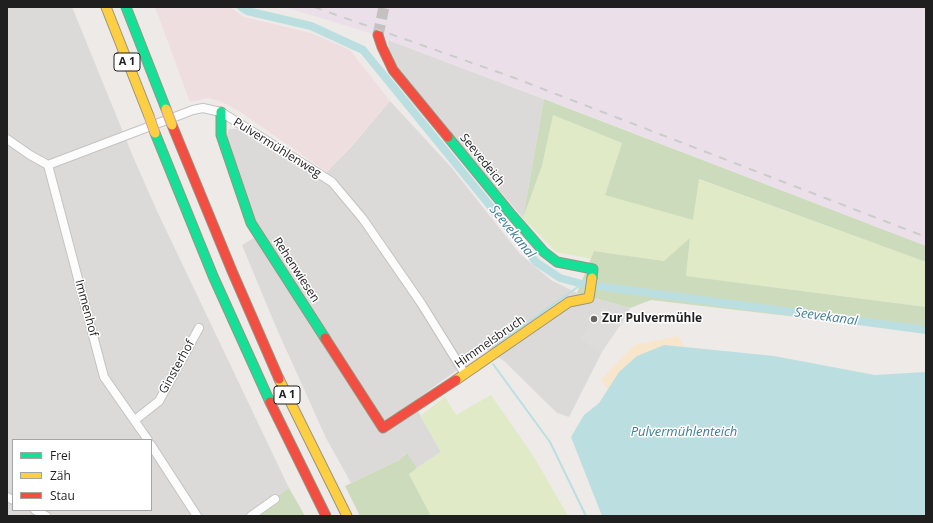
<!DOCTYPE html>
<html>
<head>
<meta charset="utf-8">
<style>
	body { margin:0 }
	#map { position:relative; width:933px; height:523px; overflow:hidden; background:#edeae8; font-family:"Open Sans",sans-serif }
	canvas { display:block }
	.frame { position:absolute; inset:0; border:8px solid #1f1f1f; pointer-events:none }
	.legend { position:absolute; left:12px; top:439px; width:140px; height:72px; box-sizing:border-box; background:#fff; border:1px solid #a5a5a5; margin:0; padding:5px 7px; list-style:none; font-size:12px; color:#1f1f1f }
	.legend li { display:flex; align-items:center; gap:8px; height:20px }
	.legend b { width:20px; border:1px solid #a5a5a5 }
</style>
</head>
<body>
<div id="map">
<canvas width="933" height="523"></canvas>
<div class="frame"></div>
<ul class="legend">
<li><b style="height:5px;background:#16e098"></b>Frei</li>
<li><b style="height:5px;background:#ffcf43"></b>Zäh</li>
<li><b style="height:5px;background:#f24e42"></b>Stau</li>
</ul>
</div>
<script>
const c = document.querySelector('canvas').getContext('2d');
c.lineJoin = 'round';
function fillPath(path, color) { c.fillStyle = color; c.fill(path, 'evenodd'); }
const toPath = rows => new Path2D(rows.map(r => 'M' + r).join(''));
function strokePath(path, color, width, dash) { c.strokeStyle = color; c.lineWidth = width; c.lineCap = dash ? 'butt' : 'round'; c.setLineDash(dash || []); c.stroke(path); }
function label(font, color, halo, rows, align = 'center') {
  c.font = font + ' "Open Sans",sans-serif'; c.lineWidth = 3; c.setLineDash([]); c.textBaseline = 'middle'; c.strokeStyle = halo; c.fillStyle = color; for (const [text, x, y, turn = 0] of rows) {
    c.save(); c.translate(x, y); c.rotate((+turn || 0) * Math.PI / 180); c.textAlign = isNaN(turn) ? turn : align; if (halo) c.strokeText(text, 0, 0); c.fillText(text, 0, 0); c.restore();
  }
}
fillPath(toPath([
	[7,7,72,7,134,159,157,211,289,488,250,514,251,516,7,516],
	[13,440,151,440,151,510,13,510],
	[388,40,544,99,523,218,409,85,389,54],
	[390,101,451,167,520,254,551,280,577,293,630,308,623,320,603,350,569,417,557,413,504,361,486,349,413,402,441,452,417,468,406,453,399,460,351,483,326,438,276,327,242,245,262,233,253,217,226,137,229,129,237,129,319,180,352,146]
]), '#dcdad9');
fillPath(toPath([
	[155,7,230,7,244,17,311,33,350,50,390,101,352,145,327,172,239,111,222,102,208,98,190,102]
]), '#efdedf');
fillPath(toPath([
	[284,7,926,7,926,246,561,105,370,33]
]), '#ebe0e9');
fillPath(toPath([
	[553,115,622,143,605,194,693,220,698,179,926,262,926,307,686,276,690,239,664,261,594,251,592,259,556,252,523,218,542,166],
	[491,395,534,457,568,516,431,516,409,473,441,452,420,416,445,397,456,415]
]), '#e0eac6');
fillPath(toPath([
	[544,99,926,246,926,262,699,179,693,220,605,195,622,143,553,115,542,166,523,218],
	[690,238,686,276,926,307,926,332,651,300,630,308,577,293,594,251,664,261],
	[407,453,417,468,409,474,431,516,360,516,345,486,399,460],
	[289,488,305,516,251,516,250,514]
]), '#cddbbd');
fillPath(toPath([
	[678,336,685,347,664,345,619,372,608,390,601,380,634,345]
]), '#f7e6cb');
fillPath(toPath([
	[603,306,624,320,601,353,580,339]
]), '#dddcdb');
fillPath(toPath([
	[664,345,774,356,875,375,926,372,926,516,602,516,571,437,584,415,599,403,619,372,637,356]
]), '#bbdfe0');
strokePath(toPath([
	[493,348,500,342,582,284],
	[493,364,550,442,586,516]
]), '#bbdfe0', 2);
strokePath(toPath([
	[241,7,247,11,311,26,363,50,536,262,560,278,582,284,926,330]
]), '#bbdfe0', 8);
strokePath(toPath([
	[378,35,384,7]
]), '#c4c1c0', 11, [11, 5.5]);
const street = toPath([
	[7,139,30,155,48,165,193,110,203,108,221,112,332,182,363,219,421,303,465,374],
	[48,165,104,377,148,440],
	[135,420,159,401,199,328],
	[151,445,197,516],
	[7,497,13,500],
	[35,510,46,516],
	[251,516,275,499]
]);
const fast = toPath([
	[126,7,166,109],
	[221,112,221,135,251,223,325,338],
	[155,133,213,276,270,402],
	[448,137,510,213,544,252,557,262,593,269,592,278]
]);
const slow = toPath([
	[106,7,149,116],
	[279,379,347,516],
	[456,380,569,302,589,298,592,278]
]);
const jam = toPath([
	[378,35,382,47,393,70,448,137],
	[172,125,232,271,279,379],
	[325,338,383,428,456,380],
	[270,402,326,516]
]);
strokePath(street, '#c4c3c2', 10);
strokePath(fast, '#989580', 11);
strokePath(slow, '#989580', 11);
strokePath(jam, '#989580', 11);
strokePath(street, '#fcfcfc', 8);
strokePath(fast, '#16e098', 9);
strokePath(slow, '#ffcf43', 9);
strokePath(jam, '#f24e42', 9);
strokePath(toPath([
	[314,7,512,77,926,237]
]), '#cbcbca', 2, [8, 8]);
const slowBridge = toPath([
	[166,109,172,125],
	[149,116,155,133]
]);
strokePath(slowBridge, '#c39eaf', 11, []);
strokePath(slowBridge, '#ffcf43', 9);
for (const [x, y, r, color] of [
	[594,319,4,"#676665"]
]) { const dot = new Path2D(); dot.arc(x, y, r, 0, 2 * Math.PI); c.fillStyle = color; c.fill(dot); strokePath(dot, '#fff', 1.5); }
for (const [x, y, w] of [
	[127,62,26],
	[287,395,26]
]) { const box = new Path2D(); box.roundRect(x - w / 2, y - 9, w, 18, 3); c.fillStyle = '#fff'; c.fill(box); strokePath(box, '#1f1f1f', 1); }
label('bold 11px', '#1f1f1f', null, [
	["A 1",127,62],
	["A 1",287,395]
]);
label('12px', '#1f1f1f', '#fff', [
	["Pulvermühlenweg",277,148,32],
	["Seevedeich",482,160,51],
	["Rehenwiesen",296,270,57],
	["Immenhof",86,308,75],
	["Himmelsbruch",490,342,-35],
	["Ginsterhof",177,367,-61]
]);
label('bold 12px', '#1f1f1f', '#fff', [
	["Zur Pulvermühle",602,319]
], 'left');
label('italic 13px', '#427c97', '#fff', [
	["Seevekanal",512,232,51],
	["Seevekanal",826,317,8],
	["Pulvermühlenteich",684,432]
]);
</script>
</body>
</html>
